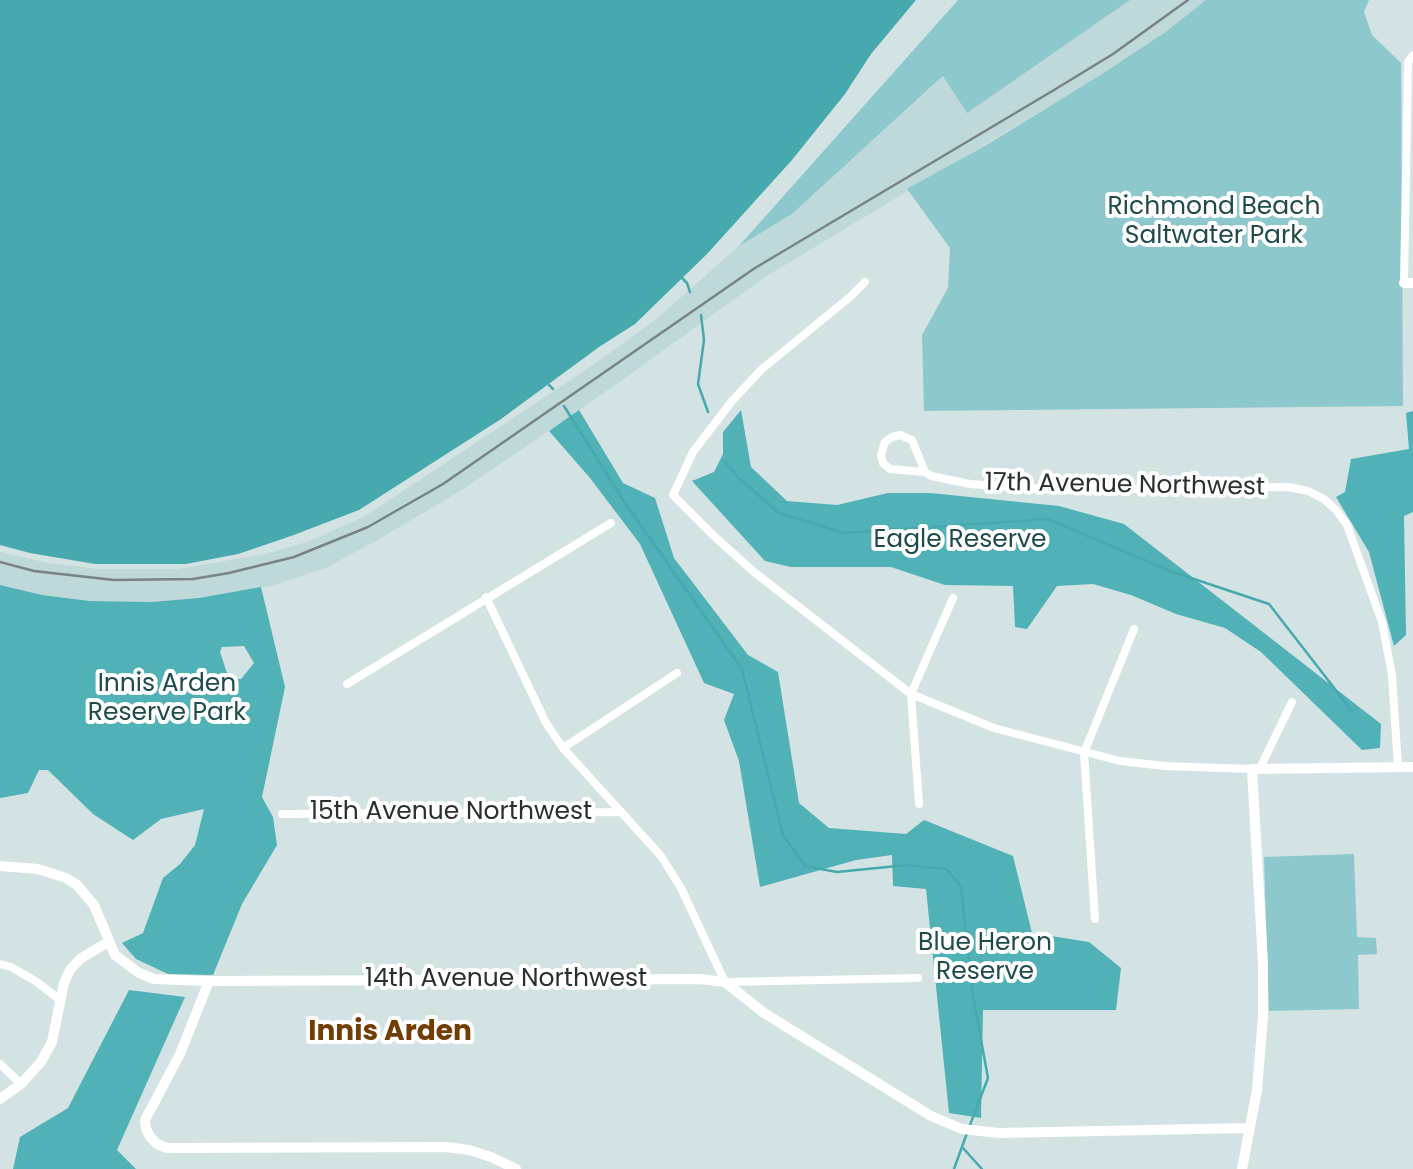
<!DOCTYPE html>
<html>
<head>
<meta charset="utf-8">
<style>
	body { margin:0 }
	canvas { display:block; background:#d3e2e3 }
</style>
</head>
<body>
<canvas width="1413" height="1169"></canvas>
<script>
const c = document.querySelector('canvas').getContext('2d');
c.lineJoin = 'round';
function fillPath(path, color) { c.fillStyle = color; c.fill(path, 'evenodd'); }
const toPath = rows => new Path2D(rows.map(r => 'M' + r).join(''));
function strokePath(path, color, width, dash) { c.strokeStyle = color; c.lineWidth = width; c.lineCap = dash ? 'butt' : 'round'; c.setLineDash(dash || []); c.stroke(path); }
function label(font, color, halo, rows, align = 'center') {
  c.font = font + ' Poppins,sans-serif'; c.lineWidth = 8; c.setLineDash([]); c.textBaseline = 'middle'; c.strokeStyle = halo; c.fillStyle = color; for (const [text, x, y, turn = 0] of rows) {
    c.save(); c.translate(x, y); c.rotate((+turn || 0) * Math.PI / 180); c.textAlign = isNaN(turn) ? turn : align; if (halo) c.strokeText(text, 0, 0); c.fillText(text, 0, 0); c.restore();
  }
}
fillPath(toPath([
	[1130,0,1206,0,1164,33,1102,74,765,277,614,386,462,490,381,538,328,567,271,586,199,598,151,602,90,601,42,595,0,585,0,552,48,563,98,569,178,569,265,554,307,542,365,516,583,372,654,321,739,246,792,214,944,76,967,112]
]), '#bfd8d9');
fillPath(toPath([
	[958,0,1130,0,967,113,943,76,792,214,739,246],
	[1206,0,1369,0,1364,12,1372,35,1401,63,1403,406,924,411,922,335,948,288,950,248,907,189,988,144,1102,74,1164,33],
	[1354,854,1357,937,1376,938,1377,954,1358,955,1359,1009,1269,1011,1264,857]
]), '#8dc9cc');
fillPath(toPath([
	[579,410,623,483,655,498,674,558,748,655,778,672,799,803,829,828,906,834,924,820,1013,856,1032,933,1089,942,1121,968,1116,1010,983,1010,981,1118,949,1113,926,889,893,886,892,855,856,860,760,887,739,761,724,720,734,694,704,683,640,544,590,478,549,431],
	[741,410,751,467,787,501,837,505,888,493,930,493,1059,506,1124,524,1381,724,1380,748,1362,750,1261,652,1225,628,1176,614,1131,595,1093,584,1057,586,1027,629,1015,627,1013,586,945,585,891,567,791,567,765,561,692,481,714,472,723,454,723,432],
	[1413,411,1413,512,1404,516,1406,635,1394,646,1369,552,1336,497,1345,492,1351,459,1409,449,1406,413],
	[0,585,42,595,90,601,151,602,199,598,261,587,285,687,262,797,273,817,277,845,242,904,213,975,168,974,136,959,122,943,143,933,163,878,180,864,195,845,204,809,161,819,133,840,93,814,48,770,39,770,28,793,0,798],
	[244,646,254,663,241,679,229,679,220,652,222,647],
	[129,990,185,997,117,1150,136,1169,13,1169,20,1137,68,1108]
]), '#50b1b7');
fillPath(toPath([
	[0,0,916,0,871,54,845,94,792,160,707,254,635,324,599,347,501,419,359,510,291,536,238,554,186,564,95,564,30,553,0,545]
]), '#46a9ae');
strokePath(toPath([
	[682,278,687,283,690,292],
	[701,315,704,340,698,384,708,412],
	[549,385,553,389],
	[564,406,625,503,742,669,783,835,805,866,837,872,907,865,946,869,961,886,973,996,988,1078,970,1125],
	[724,461,740,479,779,513,844,533,1048,519,1170,571,1269,604,1352,711],
	[963,1148,982,1169],
	[954,1169,967,1133]
]), '#46a9ae', 2.5);
strokePath(toPath([
	[865,282,850,297,762,369,732,401,693,452,673,495,715,537,754,572,911,694,994,728,1120,761,1165,766,1252,769],
	[1404,283,1408,62,1413,55],
	[925,472,912,440,900,435,892,437,885,442,881,455,883,463,890,469,925,472,931,476,970,484,1055,490,1288,487,1308,491,1324,499,1336,510,1347,525,1382,622,1392,675,1398,767],
	[486,597,546,723,563,748,661,856,681,888,725,982,918,978],
	[347,684,611,523],
	[563,748,677,673],
	[1260,768,1292,702],
	[919,804,911,694,953,598],
	[282,814,621,812],
	[1095,919,1084,753,1134,629],
	[0,964,11,967,37,982,60,1000],
	[0,1064,21,1084]
]), '#fff', 8);
strokePath(toPath([
	[1404,283,1413,283],
	[0,866,38,869,66,878,77,885,94,905,115,955,139,973,154,979,209,981,700,979,725,982,764,1013,931,1116,962,1129,999,1133,1248,1128],
	[209,981,180,1054,145,1120,146,1129,151,1138,157,1144,167,1148,446,1147,469,1150,491,1157,516,1169],
	[0,1099,21,1084,41,1062,52,1042,64,983,70,970,80,959,108,942],
	[1242,1169,1257,1090,1263,1016,1263,964,1252,769,1413,767]
]), '#fff', 10);
strokePath(toPath([
	[0,562,34,571,114,580,193,579,229,573,294,557,368,527,443,484,755,268,1054,90,1113,54,1188,0]
]), '#788383', 2.5);
label('25px', '#1f4b4d', '#fff', [
	["Richmond Beach",1214,208],
	["Saltwater Park",1214,237],
	["Eagle Reserve",960,541],
	["Innis Arden",167,685],
	["Reserve Park",167,714],
	["Blue Heron",985,944],
	["Reserve",985,973]
]);
label('25px', '#2a3030', '#fff', [
	["17th Avenue Northwest",1125,486,1],
	["15th Avenue Northwest",451,813],
	["14th Avenue Northwest",506,980]
]);
label('bold 28px', '#733c00', '#fff', [
	["Innis Arden",390,1033]
]);
</script>
</body>
</html>
